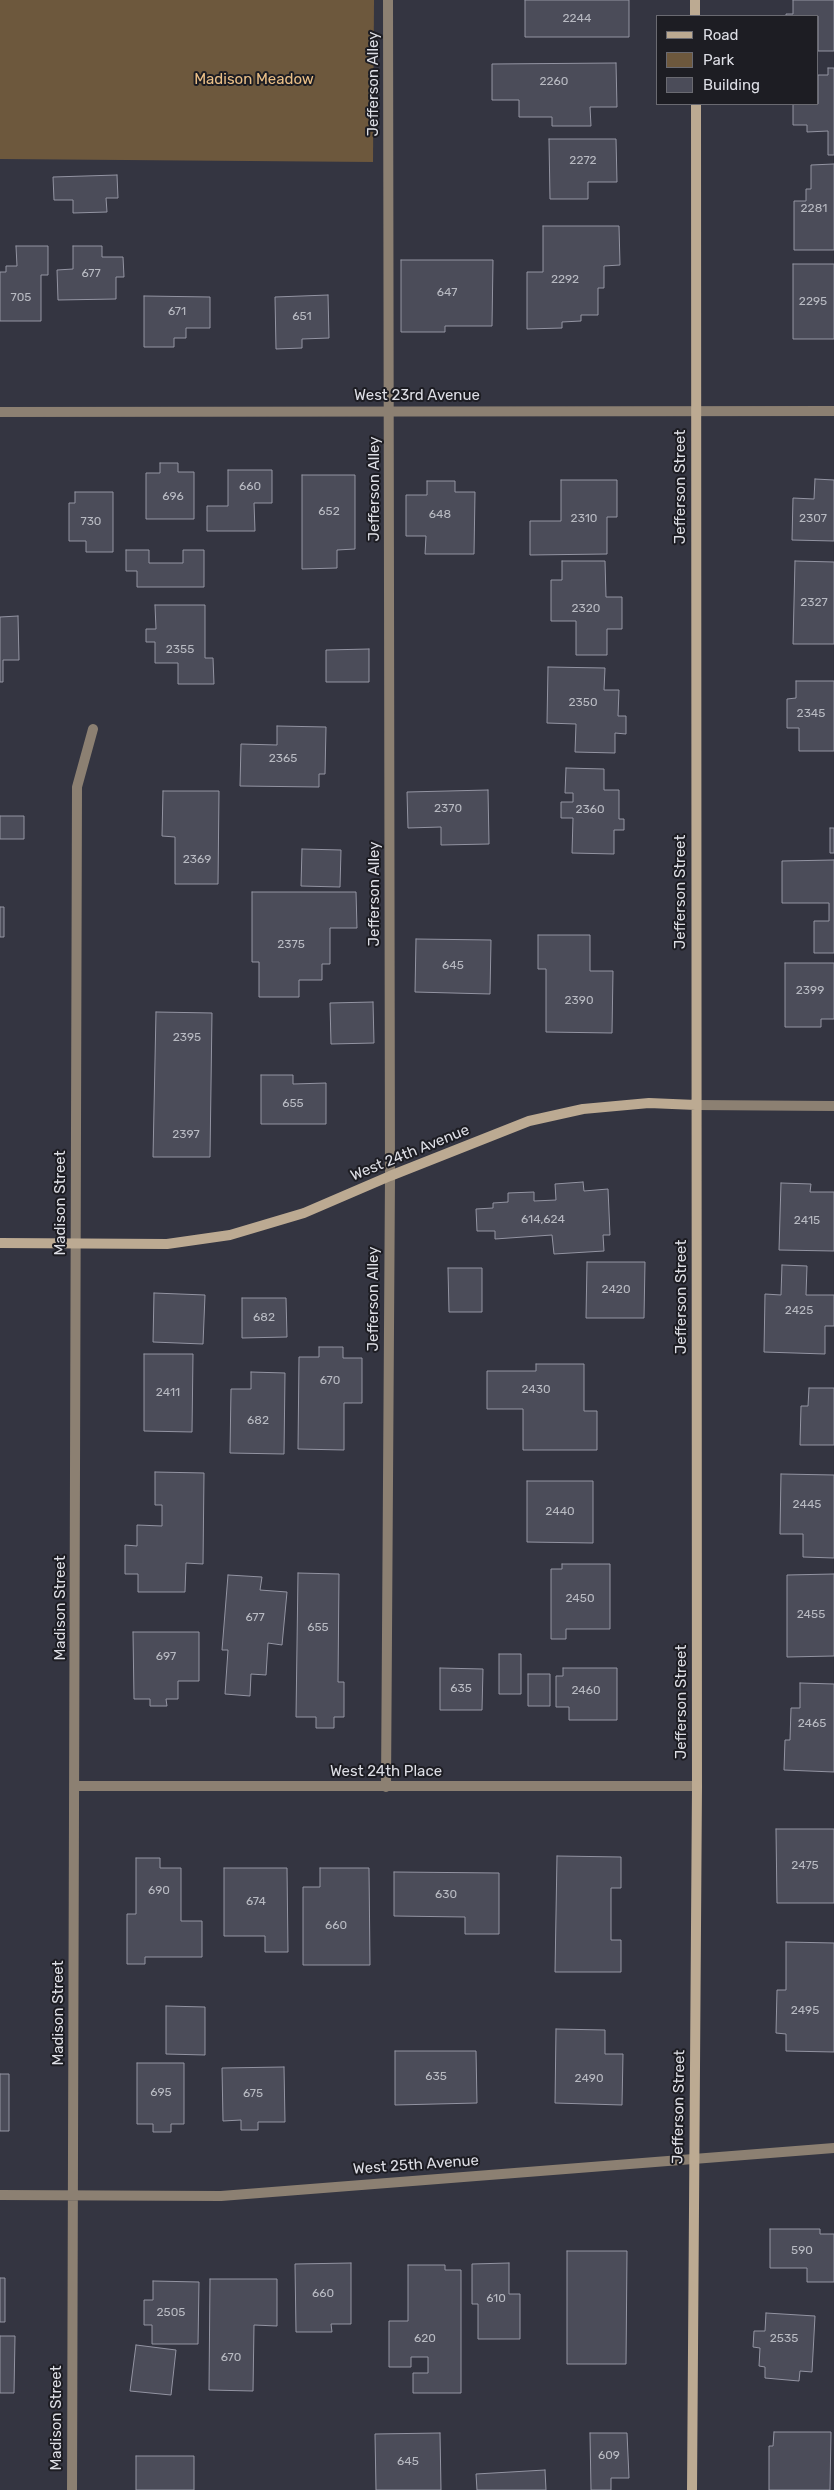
<!DOCTYPE html>
<html>
<head>
<meta charset="utf-8">
<style>
	body { margin:0 }
	#map { position:relative; width:834px; height:2490px; overflow:hidden; background:#343541; font-family:Rubik,sans-serif }
	canvas { display:block }
	.legend { position:absolute; left:656px; top:15px; width:162px; height:90px; box-sizing:border-box; background:#1d1d23; border:1px solid #6a6a71; margin:0; padding:6px 9px; list-style:none; font-size:15px; color:#dddee5 }
	.legend li { display:flex; align-items:center; gap:10px; height:25px }
	.legend b { width:25px; border:1px solid #6a6a71 }
</style>
</head>
<body>
<div id="map">
<canvas width="834" height="2490"></canvas>
<ul class="legend">
<li><b style="height:6px;background:#bcaa92"></b>Road</li>
<li><b style="height:14px;background:#6d583d"></b>Park</li>
<li><b style="height:14px;background:#4b4c59"></b>Building</li>
</ul>
</div>
<script>
const c = document.querySelector('canvas').getContext('2d');
c.lineJoin = 'round';
function fillPath(path, color) { c.fillStyle = color; c.fill(path, 'evenodd'); }
const toPath = rows => new Path2D(rows.map(r => 'M' + r).join(''));
function strokePath(path, color, width, dash) { c.strokeStyle = color; c.lineWidth = width; c.lineCap = dash ? 'butt' : 'round'; c.setLineDash(dash || []); c.stroke(path); }
function label(font, color, halo, rows, align = 'center') {
  c.font = font + ' Rubik,sans-serif'; c.lineWidth = 4; c.setLineDash([]); c.textBaseline = 'middle'; c.strokeStyle = halo; c.fillStyle = color; for (const [text, x, y, turn = 0] of rows) {
    c.save(); c.translate(x, y); c.rotate((+turn || 0) * Math.PI / 180); c.textAlign = isNaN(turn) ? turn : align; if (halo) c.strokeText(text, 0, 0); c.fillText(text, 0, 0); c.restore();
  }
}
fillPath(toPath([
	[0,0,374,0,373,162,0,159]
]), '#6d583d');
const building = toPath([
	[525,0,629,0,629,37,525,37,525,0],
	[793,0,834,0,834,51,818,51,818,16,786,16,786,14,793,14,793,0],
	[616,63,617,107,590,107,591,126,552,126,552,117,519,117,519,100,492,100,492,64,616,63],
	[828,68,834,68,834,155,828,155,828,131,807,132,807,125,793,125,793,104,818,104,818,75,828,75,828,68],
	[549,139,616,139,617,182,588,182,588,199,550,199,549,139],
	[834,164,834,250,794,250,794,201,806,201,806,189,811,189,811,165,834,164],
	[117,175,118,198,106,198,107,212,73,213,73,200,54,200,53,177,117,175],
	[543,226,619,226,620,265,604,266,604,288,598,288,598,315,581,315,581,321,562,322,562,328,527,329,527,272,543,272,543,226],
	[16,246,48,246,48,275,41,275,41,321,0,321,0,272,6,272,6,266,17,266,16,246],
	[73,246,102,246,102,257,123,257,124,277,116,277,116,299,58,300,57,270,73,269,73,246],
	[401,260,493,260,492,326,445,326,445,332,401,332,401,260],
	[793,264,834,264,834,339,793,339,793,264],
	[328,295,329,338,302,339,302,348,276,349,275,297,328,295],
	[144,296,210,297,210,328,186,328,186,338,174,338,174,347,144,347,144,296],
	[160,463,178,463,178,472,194,472,194,519,146,519,146,473,160,473,160,463],
	[228,470,272,470,272,503,254,503,255,531,207,531,207,506,228,506,228,470],
	[302,475,355,475,355,549,337,550,337,568,302,569,302,475],
	[815,479,834,480,834,541,792,540,793,498,814,499,815,479],
	[561,480,617,480,617,517,607,517,607,554,530,555,530,521,561,521,561,480],
	[427,481,455,481,455,492,475,492,474,554,425,554,426,536,406,536,406,495,427,495,427,481],
	[75,492,113,492,113,552,86,552,86,541,69,541,69,503,75,503,75,492],
	[126,550,149,550,149,563,183,563,183,550,204,550,204,587,137,587,137,571,126,571,126,550],
	[562,561,605,561,606,597,622,597,622,629,607,629,607,655,576,655,576,621,551,621,551,580,562,580,562,561],
	[795,561,834,562,834,644,793,644,795,561],
	[155,605,205,605,205,658,213,658,214,684,178,684,178,663,155,663,155,642,146,642,146,629,156,629,155,605],
	[18,616,19,660,3,660,3,682,0,682,0,617,18,616],
	[369,649,369,682,326,682,326,650,369,649],
	[548,667,605,668,604,690,619,690,618,716,626,716,626,734,615,733,615,753,575,752,576,724,547,723,548,667],
	[796,681,834,681,834,751,799,751,799,728,787,728,787,699,796,698,796,681],
	[277,726,326,727,325,774,319,774,319,787,240,786,241,744,277,745,277,726],
	[566,768,604,769,604,790,619,790,619,819,624,819,624,830,614,830,614,854,572,853,573,818,561,818,561,802,573,802,573,793,565,793,566,768],
	[488,790,489,844,441,845,441,827,408,828,407,792,488,790],
	[163,791,219,791,218,884,175,884,175,837,162,836,163,791],
	[0,816,24,816,24,839,0,839,0,816],
	[830,828,834,828,834,853,830,853,830,828],
	[302,849,341,850,340,887,301,886,302,849],
	[834,860,834,953,814,953,814,921,829,921,829,903,782,903,782,861,834,860],
	[252,892,356,892,357,928,330,928,330,964,322,964,322,980,299,980,299,997,259,997,259,962,252,962,252,892],
	[0,907,4,907,4,937,0,937,0,907],
	[538,935,590,935,590,971,613,971,612,1033,546,1032,546,969,538,969,538,935],
	[416,939,491,940,490,994,415,992,416,939],
	[785,963,834,963,834,1019,821,1019,821,1027,785,1027,785,963],
	[373,1002,374,1043,331,1044,330,1003,373,1002],
	[156,1012,212,1013,210,1157,153,1157,156,1012],
	[261,1075,293,1075,293,1084,326,1083,326,1124,261,1124,261,1075],
	[583,1182,584,1191,608,1189,610,1235,603,1235,604,1251,554,1254,552,1235,495,1239,495,1231,477,1231,476,1209,493,1208,493,1203,508,1202,508,1193,534,1192,534,1201,556,1200,555,1184,583,1182],
	[781,1183,811,1184,810,1192,834,1192,834,1251,779,1250,781,1183],
	[587,1262,645,1262,644,1318,586,1318,587,1262],
	[782,1265,807,1266,806,1295,834,1295,834,1326,825,1326,825,1354,764,1352,765,1294,781,1295,782,1265],
	[448,1268,482,1268,482,1312,449,1312,448,1268],
	[154,1293,205,1295,203,1344,153,1342,154,1293],
	[242,1298,286,1298,287,1337,242,1338,242,1298],
	[319,1347,343,1347,343,1358,362,1358,362,1403,344,1403,344,1450,298,1449,299,1357,319,1357,319,1347],
	[144,1354,193,1354,192,1432,144,1431,144,1354],
	[536,1364,584,1364,584,1411,597,1411,597,1450,523,1450,523,1409,487,1409,487,1371,536,1371,536,1364],
	[251,1372,285,1373,284,1454,230,1453,231,1389,251,1389,251,1372],
	[809,1388,834,1388,834,1445,800,1445,801,1406,808,1406,809,1388],
	[155,1472,204,1473,203,1564,186,1563,185,1592,138,1592,138,1574,125,1574,125,1545,137,1546,137,1525,162,1526,162,1505,155,1505,155,1472],
	[781,1474,834,1475,834,1558,803,1557,803,1534,780,1534,781,1474],
	[527,1481,593,1481,593,1543,527,1542,527,1481],
	[562,1564,610,1564,610,1629,566,1629,566,1639,551,1639,551,1569,562,1569,562,1564],
	[298,1573,339,1574,338,1682,344,1682,344,1717,334,1717,334,1728,316,1728,316,1717,296,1717,298,1573],
	[834,1574,834,1656,787,1657,787,1575,834,1574],
	[228,1575,262,1577,260,1590,287,1592,282,1645,268,1643,266,1675,251,1674,250,1696,225,1694,228,1650,222,1650,228,1575],
	[133,1632,199,1632,199,1681,178,1681,178,1699,166,1699,167,1706,150,1706,150,1699,134,1699,133,1632],
	[499,1654,521,1654,521,1694,499,1694,499,1654],
	[440,1668,483,1669,482,1710,440,1710,440,1668],
	[563,1668,617,1668,617,1720,569,1720,569,1707,556,1707,556,1676,563,1676,563,1668],
	[528,1674,550,1674,550,1706,528,1706,528,1674],
	[800,1683,834,1684,834,1772,784,1770,785,1740,790,1740,791,1708,800,1708,800,1683],
	[776,1829,834,1829,834,1903,777,1903,776,1829],
	[557,1856,621,1857,621,1888,611,1888,611,1940,621,1940,621,1972,555,1972,557,1856],
	[136,1858,160,1858,160,1868,181,1868,181,1921,202,1921,202,1957,145,1957,145,1964,127,1964,127,1914,136,1914,136,1858],
	[224,1868,287,1868,288,1952,265,1952,265,1936,224,1936,224,1868],
	[320,1868,369,1868,370,1965,303,1965,303,1887,320,1887,320,1868],
	[394,1872,499,1873,499,1934,465,1934,465,1917,394,1916,394,1872],
	[786,1942,834,1943,834,2052,786,2051,786,2034,776,2033,777,1990,786,1990,786,1942],
	[166,2006,205,2007,205,2055,166,2054,166,2006],
	[556,2029,605,2030,605,2054,623,2054,622,2105,555,2103,556,2029],
	[395,2051,476,2051,477,2103,395,2105,395,2051],
	[137,2063,184,2063,184,2124,171,2124,171,2132,153,2132,153,2124,137,2124,137,2063],
	[284,2067,285,2122,258,2122,258,2130,241,2130,241,2120,223,2121,222,2068,284,2067],
	[0,2074,9,2074,9,2131,0,2131,0,2074],
	[770,2229,820,2229,820,2234,834,2234,834,2282,807,2282,807,2268,770,2268,770,2229],
	[567,2251,627,2251,626,2364,567,2364,567,2251],
	[351,2263,351,2324,331,2324,332,2332,296,2332,295,2264,351,2263],
	[509,2263,509,2294,520,2294,520,2339,478,2339,478,2304,472,2304,472,2264,509,2263],
	[408,2265,445,2265,445,2270,461,2270,461,2393,413,2393,413,2373,428,2373,428,2357,411,2357,411,2367,389,2367,389,2321,408,2321,408,2265],
	[0,2278,5,2278,5,2322,0,2322,0,2278],
	[210,2279,277,2279,277,2326,254,2325,253,2391,209,2390,210,2279],
	[153,2281,199,2282,198,2344,152,2344,152,2325,144,2325,144,2300,153,2300,153,2281],
	[766,2313,815,2316,812,2372,800,2371,799,2381,765,2378,765,2367,759,2366,760,2348,753,2347,754,2331,765,2331,766,2313],
	[0,2336,15,2336,14,2393,0,2393,0,2336],
	[136,2345,176,2350,171,2395,130,2391,136,2345],
	[774,2432,831,2432,830,2490,769,2490,769,2446,773,2446,774,2432],
	[440,2433,441,2490,376,2490,375,2434,440,2433],
	[590,2433,627,2433,629,2478,611,2478,611,2490,591,2490,590,2433],
	[136,2456,194,2456,194,2490,136,2490,136,2456],
	[545,2470,546,2490,477,2490,476,2474,545,2470]
]);
fillPath(building, '#4b4c59');
strokePath(building, '#9394a2', 1);
strokePath(toPath([
	[386,1787,390,1176,388,0]
]), '#8c8072', 10);
strokePath(toPath([
	[0,412,834,411],
	[696,1105,834,1106],
	[76,1786,697,1786],
	[0,2195,221,2196,834,2148],
	[72,2490,77,787,93,729]
]), '#8c8072', 10);
strokePath(toPath([
	[695,0,695,16],
	[0,1243,167,1244,230,1235,304,1213,390,1176,529,1121,583,1109,649,1103,696,1105],
	[692,2490,697,1786,696,104]
]), '#bcaa92', 10);
label('12px', '#b8bac2', null, [
	["2244",577,19],
	["2260",554,82],
	["2272",583,161],
	["2281",814,209],
	["677",91,274],
	["2292",565,280],
	["647",447,293],
	["705",21,298],
	["2295",813,302],
	["671",177,312],
	["651",302,317],
	["660",250,487],
	["696",173,497],
	["652",329,512],
	["648",440,515],
	["2310",584,519],
	["2307",813,519],
	["730",91,522],
	["2327",814,603],
	["2320",586,609],
	["2355",180,650],
	["2350",583,703],
	["2345",811,714],
	["2365",283,759],
	["2370",448,809],
	["2360",590,810],
	["2369",197,860],
	["2375",291,945],
	["645",453,966],
	["2399",810,991],
	["2390",579,1001],
	["2395",187,1038],
	["655",293,1104],
	["2397",186,1135],
	["614,624",543,1220],
	["2415",807,1221],
	["2420",616,1290],
	["2425",799,1311],
	["682",264,1318],
	["670",330,1381],
	["2430",536,1390],
	["2411",168,1393],
	["682",258,1421],
	["2445",807,1505],
	["2440",560,1512],
	["2450",580,1599],
	["2455",811,1615],
	["677",255,1618],
	["655",318,1628],
	["697",166,1657],
	["635",461,1689],
	["2460",586,1691],
	["2465",812,1724],
	["2475",805,1866],
	["690",159,1891],
	["630",446,1895],
	["674",256,1902],
	["660",336,1926],
	["2495",805,2011],
	["635",436,2077],
	["2490",589,2079],
	["695",161,2093],
	["675",253,2094],
	["590",802,2251],
	["660",323,2294],
	["610",496,2299],
	["2505",171,2313],
	["620",425,2339],
	["2535",784,2339],
	["670",231,2358],
	["609",609,2456],
	["645",408,2462]
]);
label('15px', '#eabf87', '#1d1d23', [
	["Madison Meadow",254,80]
]);
label('15px', '#dddee5', '#1d1d23', [
	["Jefferson Alley",374,84,-90],
	["West 23rd Avenue",417,396],
	["Jefferson Street",681,487,-90],
	["Jefferson Alley",375,489,-90],
	["Jefferson Street",681,892,-90],
	["Jefferson Alley",375,894,-90],
	["West 24th Avenue",410,1153,-22],
	["Madison Street",61,1203,-90],
	["Jefferson Street",682,1297,-90],
	["Jefferson Alley",374,1299,-90],
	["Madison Street",61,1608,-90],
	["Jefferson Street",682,1702,-90],
	["West 24th Place",386,1772],
	["Madison Street",59,2013,-90],
	["Jefferson Street",679,2107,-89],
	["West 25th Avenue",416,2165,-4],
	["Madison Street",57,2418,-90]
]);
</script>
</body>
</html>
